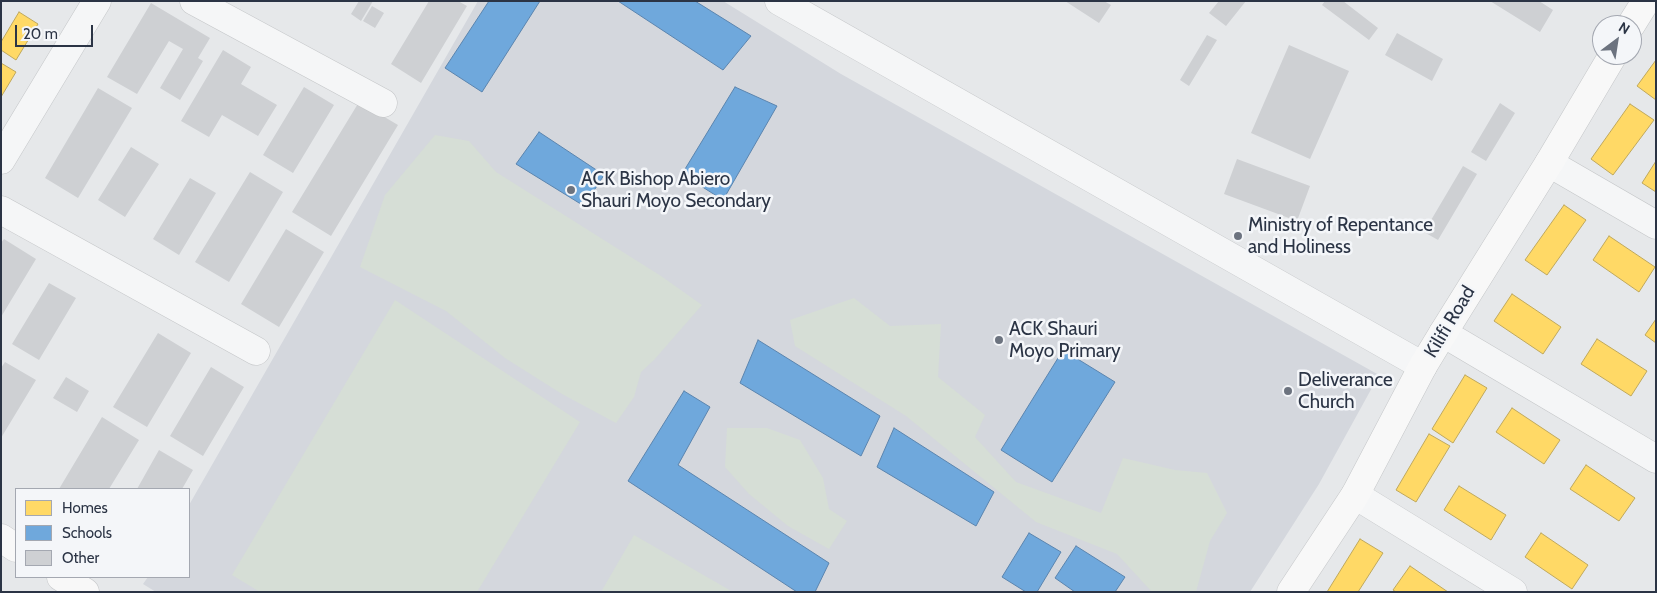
<!DOCTYPE html>
<html>
<head>
<meta charset="utf-8">
<style>
	body { margin:0 }
	#map { position:relative; width:1657px; height:593px; overflow:hidden; background:#e6e8ea; font-family:Cabin,sans-serif }
	canvas { display:block }
	.frame { position:absolute; inset:0; border:2px solid #2b3445; pointer-events:none }
	.legend { position:absolute; left:15px; top:488px; width:175px; height:90px; box-sizing:border-box; background:#f4f6f9; border:1px solid #a4a8b1; margin:0; padding:6px 9px; list-style:none; font-size:15px; color:#2b3445 }
	.legend li { display:flex; align-items:center; gap:10px; height:25px }
	.legend b { width:25px; border:1px solid #a4a8b1 }
	.north { position:absolute; left:1592px; top:15px; width:50px; height:50px; box-sizing:border-box; background:#f4f6f9; border:1px solid #a4a8b1; border-radius:50%; rotate:31deg; font-size:14px; font-weight:700; line-height:20px; text-align:center; color:#2b3445 }
	.north::after { content:''; display:block; margin:auto; width:18px; height:22px; background:#6c737f; clip-path:polygon(50% 0,100% 100%,50% 72%,0 100%) }
	.scale { position:absolute; left:15px; top:25px; width:78px; height:22px; box-sizing:border-box; border:2px solid #2b3445; border-top:0; padding-left:6px; font-size:15px; line-height:18px; white-space:nowrap; color:#2b3445; -webkit-text-stroke:4px #f4f6f9; paint-order:stroke }
</style>
</head>
<body>
<div id="map">
<canvas width="1657" height="593"></canvas>
<div class="frame"></div>
<ul class="legend">
<li><b style="height:14px;background:#ffd966"></b>Homes</li>
<li><b style="height:14px;background:#6fa8dc"></b>Schools</li>
<li><b style="height:14px;background:#ced0d3"></b>Other</li>
</ul>
<div class="north">N</div>
<div class="scale">20 m</div>
</div>
<script>
const c = document.querySelector('canvas').getContext('2d');
c.lineJoin = 'round';
function fillPath(path, color) { c.fillStyle = color; c.fill(path, 'evenodd'); }
const toPath = rows => new Path2D(rows.map(r => 'M' + r).join(''));
function strokePath(path, color, width, dash) { c.strokeStyle = color; c.lineWidth = width; c.lineCap = dash ? 'butt' : 'round'; c.setLineDash(dash || []); c.stroke(path); }
function label(font, color, halo, rows, align = 'center') {
  c.font = font + ' Cabin,sans-serif'; c.lineWidth = 5; c.setLineDash([]); c.textBaseline = 'middle'; c.strokeStyle = halo; c.fillStyle = color; for (const [text, x, y, turn = 0] of rows) {
    c.save(); c.translate(x, y); c.rotate((+turn || 0) * Math.PI / 180); c.textAlign = isNaN(turn) ? turn : align; if (halo) c.strokeText(text, 0, 0); c.fillText(text, 0, 0); c.restore();
  }
}
fillPath(toPath([
	[478,1,723,1,841,74,1379,375,1319,484,1250,592,156,592,143,584,148,577,189,577,189,505]
]), '#d4d7dd');
fillPath(toPath([
	[435,135,469,141,496,172,661,276,702,305,654,360,641,372,634,397,616,423,562,394,505,358,446,311,360,267,385,195],
	[854,298,890,326,941,324,938,377,985,415,975,437,1016,482,1101,513,1123,458,1175,470,1207,473,1227,513,1210,541,1196,592,1152,592,1117,554,1036,522,906,416,795,346,790,320],
	[395,300,580,422,477,592,260,592,232,575],
	[727,428,767,428,800,440,823,478,829,509,847,521,829,549,788,526,749,494,725,467],
	[634,535,733,592,601,592]
]), '#d6ded6');
const homes = toPath([
	[19,12,38,24,16,60,1,50,1,42,19,12],
	[1656,60,1656,100,1637,86,1656,60],
	[1,63,16,72,1,97,1,63],
	[1630,104,1654,120,1613,175,1591,159,1630,104],
	[1656,161,1656,192,1642,183,1656,161],
	[1564,205,1586,220,1547,275,1525,260,1564,205],
	[1609,236,1655,267,1639,292,1593,260,1609,236],
	[1512,294,1561,327,1543,354,1494,321,1512,294],
	[1656,319,1656,343,1645,335,1656,319],
	[1597,339,1647,371,1631,396,1581,364,1597,339],
	[1465,375,1487,388,1453,443,1432,429,1465,375],
	[1512,408,1560,440,1544,464,1496,432,1512,408],
	[1429,434,1450,446,1416,502,1396,490,1429,434],
	[1586,465,1635,498,1619,521,1570,489,1586,465],
	[1459,486,1506,515,1491,540,1444,510,1459,486],
	[1541,533,1588,565,1572,589,1525,557,1541,533],
	[1360,539,1383,553,1358,592,1327,592,1360,539],
	[1410,566,1448,592,1396,592,1393,590,1410,566]
]);
fillPath(homes, '#ffd966');
strokePath(homes, '#bfa85c', 1);
const schools = toPath([
	[489,1,540,1,482,92,445,68,489,1],
	[618,1,695,1,751,36,723,70,618,1],
	[735,87,777,106,723,200,682,174,735,87],
	[539,132,604,175,584,206,516,164,539,132],
	[758,340,880,416,861,456,740,383,758,340],
	[1063,350,1115,382,1052,482,1001,450,1063,350],
	[684,391,710,407,678,465,829,563,815,592,797,592,628,481,684,391],
	[894,428,994,492,976,526,877,467,894,428],
	[1029,533,1061,552,1037,592,1026,592,1002,577,1029,533],
	[1076,546,1125,577,1115,592,1075,592,1055,578,1076,546]
]);
fillPath(schools, '#6fa8dc');
strokePath(schools, '#5b85af', 1);
fillPath(toPath([
	[359,1,373,1,361,21,351,14],
	[429,1,458,1,467,6,421,83,391,64],
	[1065,1,1104,1,1111,5,1099,23],
	[1219,1,1246,1,1226,26,1209,13],
	[1325,1,1343,1,1378,28,1369,40,1322,5],
	[1490,1,1539,1,1553,10,1540,32],
	[151,3,210,38,198,58,203,61,180,100,160,88,183,49,169,41,137,94,107,77],
	[372,6,384,13,375,28,363,21],
	[1397,33,1443,59,1432,81,1385,55],
	[1207,35,1217,40,1189,86,1180,80],
	[1289,45,1349,71,1310,159,1251,133],
	[223,50,251,67,241,84,277,105,258,136,222,115,209,137,181,121],
	[304,87,334,105,293,173,263,155],
	[98,88,132,108,78,198,45,178],
	[359,102,398,125,331,236,292,212],
	[1500,103,1515,113,1486,161,1471,152],
	[131,147,159,164,125,217,98,200],
	[1237,159,1310,186,1297,221,1224,194],
	[1463,166,1477,174,1438,240,1424,232],
	[250,172,283,192,229,282,195,262],
	[190,178,216,193,179,255,153,239],
	[286,229,324,252,279,327,241,304],
	[4,239,36,259,1,317,1,243],
	[49,283,76,298,39,360,12,344],
	[158,333,191,353,147,427,113,407],
	[5,362,36,380,1,438,1,368],
	[211,367,244,387,203,456,170,436],
	[66,377,89,391,77,412,53,398],
	[102,417,139,440,109,489,59,489],
	[159,450,193,470,182,489,137,489]
]), '#ced0d3');
const minor = toPath([
	[194,1,383,103],
	[779,1,1423,366],
	[1549,163,1656,225],
	[1,210,256,351],
	[1443,333,1656,459],
	[1355,495,1513,592]
]);
const tertiary = toPath([
	[1,160,97,1]
]);
const secondary = toPath([
	[1631,25,1646,1],
	[1,538,16,548],
	[61,577,85,592],
	[1291,592,1355,495,1423,366,1443,333,1549,163,1613,55]
]);
strokePath(minor, '#c4c6c8', 29);
strokePath(tertiary, '#c4c6c8', 29);
strokePath(secondary, '#c4c6c8', 29);
strokePath(minor, '#f5f6f7', 28);
strokePath(tertiary, '#f5f6f7', 28);
strokePath(secondary, '#f8f8f8', 28);
for (const [x, y, r, color] of [
	[571,190,5,"#6c737f"],
	[1238,236,5,"#6c737f"],
	[999,340,5,"#6c737f"],
	[1288,391,5,"#6c737f"]
]) { const dot = new Path2D(); dot.arc(x, y, r, 0, 2 * Math.PI); c.fillStyle = color; c.fill(dot); strokePath(dot, '#f4f6f9', 2); }
label('19px', '#2b3445', '#f4f6f9', [
	["ACK Bishop Abiero",581,179],
	["Shauri Moyo Secondary",581,201],
	["Ministry of Repentance",1248,225],
	["and Holiness",1248,247],
	["ACK Shauri",1009,329],
	["Moyo Primary",1009,351],
	["Deliverance",1298,380],
	["Church",1298,402]
], 'left');
label('19px', '#2b3445', '#f4f6f9', [
	["Kilifi Road",1450,322,-59]
]);
</script>
</body>
</html>
